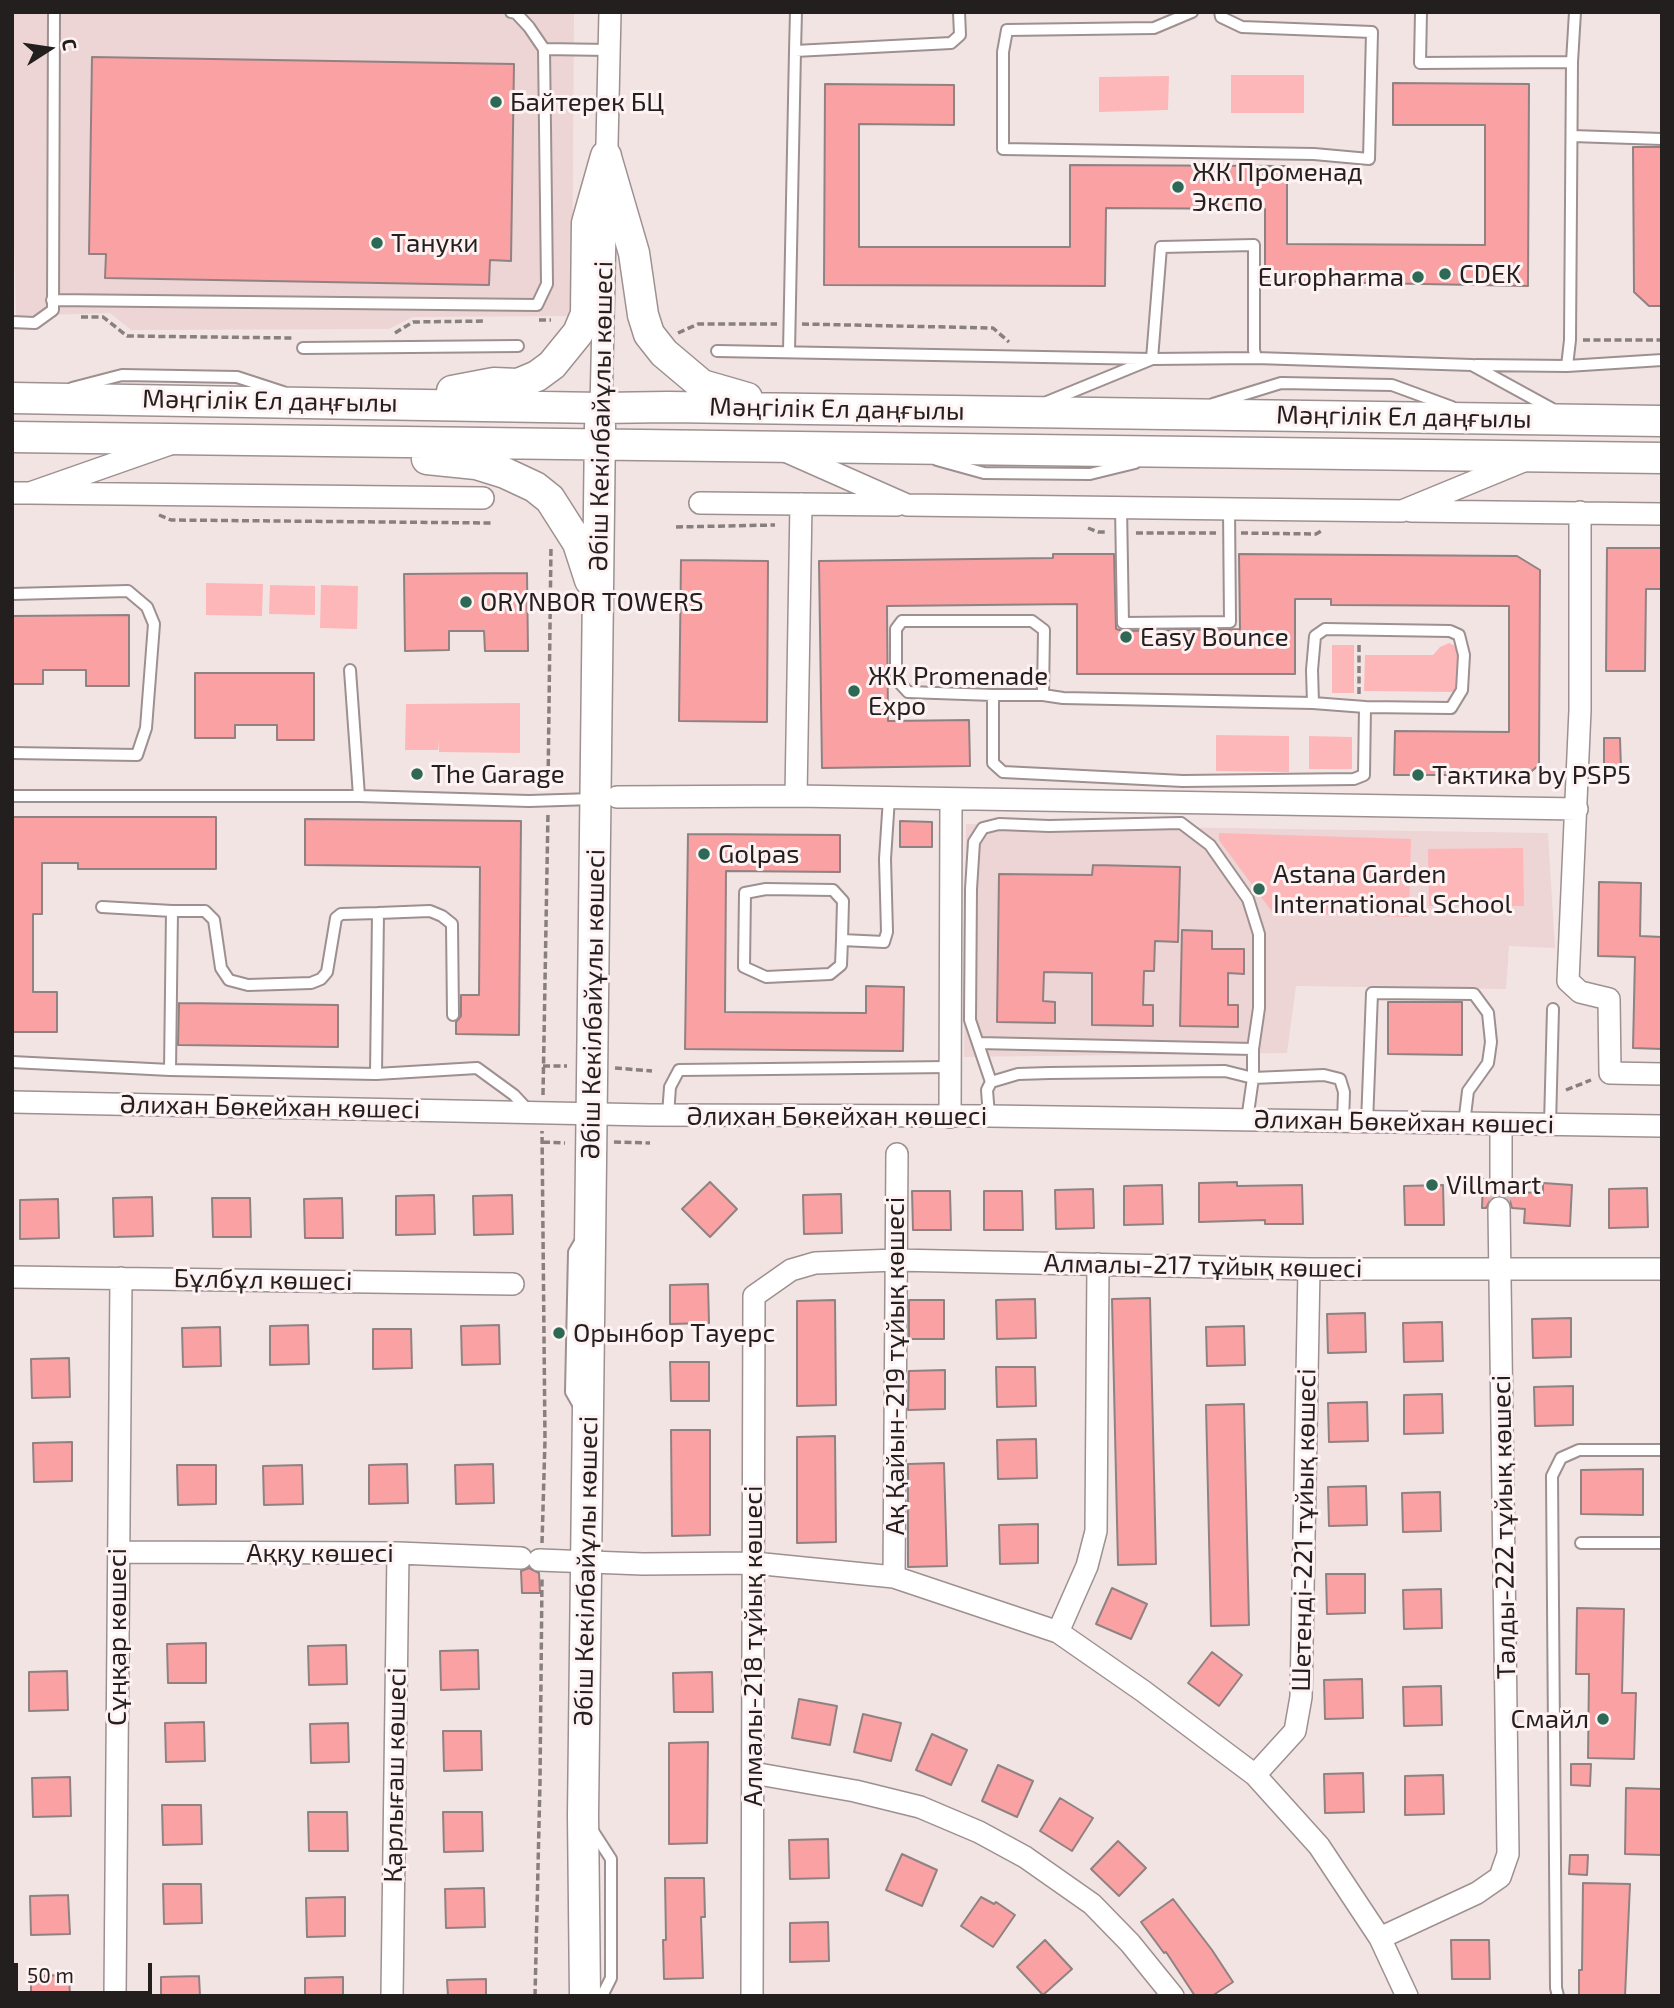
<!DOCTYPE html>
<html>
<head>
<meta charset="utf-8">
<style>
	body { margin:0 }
	#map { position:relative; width:1674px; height:2008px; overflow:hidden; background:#f3e4e4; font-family:"Exo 2",sans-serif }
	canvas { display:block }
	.frame { position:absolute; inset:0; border:14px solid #241f1f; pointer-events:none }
	.north { position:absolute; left:14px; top:14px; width:70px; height:70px; -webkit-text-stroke:5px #fef2f2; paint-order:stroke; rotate:78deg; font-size:19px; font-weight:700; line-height:28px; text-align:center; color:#241f1f }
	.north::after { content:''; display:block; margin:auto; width:24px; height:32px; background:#241f1f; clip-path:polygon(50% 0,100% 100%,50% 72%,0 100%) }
	.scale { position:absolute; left:14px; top:1963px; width:138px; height:32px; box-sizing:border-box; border:4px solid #241f1f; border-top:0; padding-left:9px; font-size:21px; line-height:24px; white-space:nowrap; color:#241f1f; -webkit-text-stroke:5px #fef2f2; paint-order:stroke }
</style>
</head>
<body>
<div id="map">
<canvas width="1674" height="2008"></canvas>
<div class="frame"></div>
<div class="north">С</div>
<div class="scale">50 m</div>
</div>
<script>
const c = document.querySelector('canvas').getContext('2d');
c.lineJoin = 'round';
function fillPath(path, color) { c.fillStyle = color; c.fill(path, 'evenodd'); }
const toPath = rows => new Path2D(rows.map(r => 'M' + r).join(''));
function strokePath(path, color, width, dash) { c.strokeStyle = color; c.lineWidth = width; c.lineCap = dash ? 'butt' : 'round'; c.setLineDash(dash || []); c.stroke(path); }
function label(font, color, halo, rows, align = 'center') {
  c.font = font + ' "Exo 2",sans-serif'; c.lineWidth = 6; c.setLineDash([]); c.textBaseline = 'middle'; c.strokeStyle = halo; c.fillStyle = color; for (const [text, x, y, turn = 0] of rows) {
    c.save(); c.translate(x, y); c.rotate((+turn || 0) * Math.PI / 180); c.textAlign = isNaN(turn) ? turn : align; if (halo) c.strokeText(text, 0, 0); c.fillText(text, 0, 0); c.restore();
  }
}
fillPath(toPath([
	[12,12,574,12,572,316,413,317,389,329,131,330,110,313,16,316,12,175],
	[966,824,1548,833,1555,948,1509,946,1506,989,1296,986,1287,1053,964,1057]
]), '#ecd5d4');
fillPath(toPath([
	[1231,75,1304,75,1304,113,1231,113],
	[1169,76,1168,110,1099,112,1099,77],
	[206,583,263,584,262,616,206,615],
	[270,585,315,586,315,615,269,614],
	[321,585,358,586,357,629,320,628],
	[1449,643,1455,646,1459,655,1458,687,1454,692,1364,691,1365,655,1433,655,1440,647],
	[1332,645,1354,645,1354,693,1332,693],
	[520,703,520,753,439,752,438,740,438,750,405,750,406,704],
	[1216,735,1289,736,1289,772,1216,771],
	[1309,736,1352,737,1352,769,1309,769],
	[1219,833,1411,839,1409,917,1273,913,1219,840],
	[1523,848,1524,906,1429,906,1428,849]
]), '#fdb7b8');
const building = toPath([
	[92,57,514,64,511,261,490,260,489,285,105,278,106,254,89,254,92,57],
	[1393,83,1529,84,1528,286,1265,281,1265,209,1106,208,1105,286,824,285,825,84,954,85,954,125,859,124,859,247,1070,247,1070,165,1287,166,1287,244,1485,245,1485,125,1393,125,1393,83],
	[1633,147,1662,147,1662,306,1649,306,1634,292,1633,147],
	[1607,548,1662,548,1662,589,1646,589,1645,671,1606,671,1607,548],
	[1053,554,1114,554,1116,629,1123,631,1240,629,1239,554,1517,556,1540,570,1539,765,1527,775,1394,775,1395,731,1509,732,1509,606,1331,605,1331,599,1295,599,1295,674,1077,674,1077,604,887,606,888,721,969,720,970,766,822,768,819,561,1053,558,1053,554],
	[681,560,768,561,767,722,679,721,681,560],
	[527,573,528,651,485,651,484,631,449,631,449,650,405,651,404,574,527,573],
	[129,615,129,686,86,686,86,670,43,670,43,684,12,684,12,616,129,615],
	[195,673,314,673,314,740,277,740,277,725,235,725,235,738,195,738,195,673],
	[1604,738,1620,738,1621,770,1604,770,1604,738],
	[12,817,216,817,216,869,78,869,78,863,42,863,42,914,33,914,33,992,57,992,57,1032,12,1032,12,817],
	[305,819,521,821,519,1035,456,1034,456,1022,461,1016,461,995,479,995,480,867,305,865,305,819],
	[900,821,932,822,932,847,900,847,900,821],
	[688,834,840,835,840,872,726,871,725,1012,866,1013,866,986,904,987,903,1051,685,1049,688,834],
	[1093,865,1180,867,1178,942,1155,941,1154,971,1144,971,1143,1005,1153,1005,1153,1026,1092,1025,1092,973,1044,972,1043,1001,1055,1002,1055,1023,997,1022,999,874,1092,875,1093,865],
	[1599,882,1641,883,1640,936,1662,937,1662,1049,1633,1048,1635,957,1598,956,1599,882],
	[1182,930,1212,931,1212,949,1244,949,1244,974,1228,973,1228,1005,1238,1005,1238,1027,1180,1026,1182,930],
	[1388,1002,1462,1002,1462,1055,1388,1054,1388,1002],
	[179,1003,338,1005,338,1047,178,1045,179,1003],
	[1483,1179,1488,1179,1490,1186,1500,1192,1508,1190,1514,1181,1513,1192,1543,1193,1543,1183,1572,1185,1570,1226,1524,1223,1525,1209,1512,1208,1510,1201,1500,1195,1492,1197,1486,1208,1482,1208,1483,1179],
	[710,1182,737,1209,710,1237,682,1209,710,1182],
	[1237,1182,1237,1186,1302,1185,1303,1224,1265,1224,1265,1220,1199,1222,1199,1183,1237,1182],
	[1162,1185,1163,1224,1124,1225,1124,1186,1162,1185],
	[1443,1185,1444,1225,1405,1225,1404,1186,1443,1185],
	[1647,1188,1648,1227,1609,1228,1609,1189,1647,1188],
	[1093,1189,1094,1228,1056,1229,1055,1190,1093,1189],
	[912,1191,950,1191,951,1230,913,1230,912,1191],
	[984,1191,1022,1191,1023,1230,984,1230,984,1191],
	[841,1194,842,1233,804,1234,803,1195,841,1194],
	[434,1195,435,1234,396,1235,396,1196,434,1195],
	[512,1195,513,1234,474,1235,473,1196,512,1195],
	[152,1197,153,1236,114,1237,113,1198,152,1197],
	[212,1198,250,1198,251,1237,213,1237,212,1198],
	[342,1198,343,1238,305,1238,304,1199,342,1198],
	[58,1199,59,1238,20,1239,20,1200,58,1199],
	[708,1284,709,1323,670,1324,670,1285,708,1284],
	[1150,1298,1156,1564,1118,1565,1112,1299,1150,1298],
	[1035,1299,1036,1338,997,1339,996,1300,1035,1299],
	[835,1300,836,1405,797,1406,797,1301,835,1300],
	[909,1300,944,1300,944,1339,909,1339,909,1300],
	[1365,1313,1366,1352,1328,1353,1327,1314,1365,1313],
	[1571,1318,1571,1357,1533,1358,1532,1319,1571,1318],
	[1442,1322,1443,1361,1404,1362,1403,1323,1442,1322],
	[308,1325,309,1364,270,1365,270,1326,308,1325],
	[499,1325,500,1364,462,1365,461,1326,499,1325],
	[1244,1326,1245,1365,1207,1366,1206,1327,1244,1326],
	[220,1327,221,1366,183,1367,182,1328,220,1327],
	[373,1329,411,1329,412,1368,373,1369,373,1329],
	[69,1358,70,1397,32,1398,31,1359,69,1358],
	[670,1362,709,1362,709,1401,671,1401,670,1362],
	[996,1367,1035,1367,1036,1406,997,1407,996,1367],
	[945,1370,945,1409,908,1410,909,1371,945,1370],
	[1573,1386,1573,1425,1535,1426,1534,1387,1573,1386],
	[1442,1394,1443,1433,1404,1434,1404,1395,1442,1394],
	[1367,1402,1368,1441,1329,1442,1328,1403,1367,1402],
	[1244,1404,1249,1625,1211,1626,1206,1405,1244,1404],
	[671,1430,710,1430,710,1535,672,1536,671,1430],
	[835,1436,836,1542,797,1543,797,1437,835,1436],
	[1036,1439,1037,1478,998,1479,997,1440,1036,1439],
	[72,1442,72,1481,34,1482,33,1443,72,1442],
	[944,1463,947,1566,908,1567,908,1464,944,1463],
	[407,1464,408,1503,369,1504,369,1465,407,1464],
	[493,1464,494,1503,456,1504,455,1465,493,1464],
	[177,1465,216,1465,216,1504,178,1505,177,1465],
	[302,1465,303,1504,264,1505,263,1466,302,1465],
	[1643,1469,1643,1515,1581,1514,1581,1470,1643,1469],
	[1366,1486,1367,1525,1329,1526,1328,1487,1366,1486],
	[1440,1492,1441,1531,1403,1532,1402,1493,1440,1492],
	[1038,1524,1038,1563,1000,1564,999,1525,1038,1524],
	[529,1568,539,1573,540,1593,522,1593,521,1571,529,1568],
	[1326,1574,1365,1574,1365,1613,1327,1614,1326,1574],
	[1112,1588,1147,1604,1131,1639,1096,1624,1112,1588],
	[1441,1589,1442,1628,1404,1629,1403,1590,1441,1589],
	[1577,1608,1624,1609,1622,1693,1636,1693,1634,1759,1588,1758,1589,1674,1576,1674,1577,1608],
	[206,1643,206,1683,168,1683,167,1644,206,1643],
	[346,1645,347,1684,309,1685,308,1646,346,1645],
	[478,1650,479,1689,441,1690,440,1651,478,1650],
	[1212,1652,1242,1675,1219,1706,1188,1683,1212,1652],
	[67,1671,68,1710,29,1711,29,1672,67,1671],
	[712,1672,713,1712,674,1712,673,1673,712,1672],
	[1362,1679,1363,1718,1325,1719,1324,1680,1362,1679],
	[1441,1686,1442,1725,1404,1726,1403,1687,1441,1686],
	[799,1699,837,1706,830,1745,792,1738,799,1699],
	[863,1714,901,1723,891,1761,854,1752,863,1714],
	[204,1722,205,1761,166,1762,165,1723,204,1722],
	[348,1723,349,1762,311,1763,310,1724,348,1723],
	[443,1731,481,1731,482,1770,444,1771,443,1731],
	[932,1734,967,1750,951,1785,916,1770,932,1734],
	[708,1742,707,1843,669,1844,669,1743,708,1742],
	[1571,1764,1591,1764,1590,1786,1571,1785,1571,1764],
	[998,1765,1033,1781,1017,1817,982,1801,998,1765],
	[1363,1773,1364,1812,1325,1813,1324,1774,1363,1773],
	[1443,1775,1444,1814,1405,1815,1405,1776,1443,1775],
	[70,1777,71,1816,33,1817,32,1778,70,1777],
	[1626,1788,1662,1789,1662,1855,1625,1854,1626,1788],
	[1060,1798,1093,1818,1072,1851,1040,1831,1060,1798],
	[162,1805,201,1805,202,1844,163,1845,162,1805],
	[308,1812,347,1812,348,1851,309,1851,308,1812],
	[443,1812,482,1812,483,1851,444,1852,443,1812],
	[828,1839,829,1878,790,1879,789,1840,828,1839],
	[1118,1841,1146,1868,1119,1896,1091,1869,1118,1841],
	[902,1854,937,1870,922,1906,886,1890,902,1854],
	[1570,1855,1588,1855,1587,1875,1569,1874,1570,1855],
	[665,1878,704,1878,705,1917,701,1917,703,1978,664,1979,663,1940,666,1940,665,1878],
	[1583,1883,1630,1884,1625,1996,1579,1996,1579,1970,1582,1970,1583,1883],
	[163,1884,201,1884,202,1923,164,1924,163,1884],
	[484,1888,485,1927,446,1928,445,1889,484,1888],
	[68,1895,70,1934,31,1935,30,1896,68,1895],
	[345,1897,345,1936,307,1937,306,1898,345,1897],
	[981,1897,994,1904,996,1902,1015,1915,993,1947,961,1926,981,1897],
	[1173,1899,1212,1950,1233,1982,1212,1996,1195,1996,1166,1952,1164,1953,1141,1922,1173,1899],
	[828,1922,829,1961,790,1962,790,1923,828,1922],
	[1045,1940,1072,1969,1043,1995,1017,1967,1045,1940],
	[1451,1940,1489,1940,1490,1979,1452,1979,1451,1940],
	[69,1975,70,1996,31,1996,31,1976,69,1975],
	[199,1976,200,1996,161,1996,161,1977,199,1976],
	[343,1977,343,1996,305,1996,305,1978,343,1977],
	[486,1979,486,1996,448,1996,447,1980,486,1979]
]);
fillPath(building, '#faa1a4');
strokePath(building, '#908282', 2);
strokePath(toPath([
	[1499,1208,1501,1179]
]), '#cabdbd', 21, [21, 10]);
const lane = toPath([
	[511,12,516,13,529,27,544,49],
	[1192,12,1154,28,1007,30,1003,52,1003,149,1314,154,1369,159,1372,32,1242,27,1221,17,1220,12],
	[1421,12,1420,63,1572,62,1570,340,1567,366],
	[795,51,796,12],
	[1572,62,1575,12],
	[1572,136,1662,139],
	[52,300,537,305,547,284,544,49,609,50],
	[12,322,35,323,53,310,54,12],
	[303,348,518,346],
	[717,351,1152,359,1161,247,1254,245,1254,350,1256,358],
	[789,351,795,51,951,43,960,35,959,12],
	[1476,365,1567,366,1662,360],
	[72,388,122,375,237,377,283,392],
	[1047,402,1152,359,1256,358,1472,365,1556,411],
	[1213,404,1281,383,1392,385,1452,407],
	[937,460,984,473,1090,474,1135,463],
	[1121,507,1123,623,1230,622,1229,509],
	[12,594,128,591,147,607,154,624,146,728,137,755,12,753],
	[902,621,1032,621,1044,630,1043,695,1063,698,1313,703,1312,670,1315,636,1325,629,1450,631,1459,635,1464,655,1462,690,1451,708,1365,707,1364,775,1354,779,1183,781,1003,772,993,763,993,695,908,692,896,679,896,629,902,621],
	[350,670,359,796,529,801,593,799],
	[993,695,1043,695],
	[1313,703,1365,707],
	[12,796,359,796],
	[102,907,172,911,170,1070],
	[172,911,205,911,214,920,221,968,229,980,248,985,311,983,321,979,327,972,336,918,341,914,378,913],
	[842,940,841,965,830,974,766,977,744,967,745,893,766,889,833,890,843,901,842,940,884,942,887,932,885,859,889,798],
	[978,1043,1253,1049],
	[12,1062,170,1070,376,1074,477,1068,514,1095,528,1110],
	[376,1074,378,913,430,911,442,916,452,924,453,1015],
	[991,1082,1018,1074,1049,1073,1225,1071,1253,1078,1324,1075,1340,1079,1344,1092,1343,1122],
	[668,1115,670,1087,679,1070,950,1067],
	[989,1116,987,1090,991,1082,970,1020,971,889,974,842,983,828,999,824,1049,826,1181,823,1210,845,1248,899,1259,934,1259,1008,1253,1049,1253,1078,1247,1120],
	[1367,1123,1372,993,1474,994,1488,1013,1491,1042,1488,1063,1468,1091,1464,1124],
	[1550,1125,1553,1009],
	[579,1406,571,1392,574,1252,581,1240],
	[1581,1543,1662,1543],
	[591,1828,611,1859,611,1978,602,1996],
	[1558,1996,1556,1988,1552,1476,1561,1458,1579,1450,1662,1450]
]);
const street = toPath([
	[601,408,610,12],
	[785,451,907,505,1402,511,1526,460],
	[12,493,30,493,170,444],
	[30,493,483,498],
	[700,503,897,505],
	[801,504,796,796,1577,809],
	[1411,511,1662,514],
	[1580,512,1580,710,1568,981,1580,992,1609,999,1610,1073,1662,1074],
	[617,797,796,796],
	[12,1102,650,1115,989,1116,1662,1126],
	[950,1117,951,799],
	[1501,1179,1501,1124],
	[12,1277,513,1284],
	[118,1552,398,1553,521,1558],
	[539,1560,643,1564,754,1563,894,1577,1058,1632,1143,1691,1255,1775,1319,1846,1380,1938,1407,1996],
	[894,1577,897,1154],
	[1058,1632,1087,1566,1096,1531,1098,1264],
	[753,1773,855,1791,920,1807,979,1832,1025,1857,1092,1904,1130,1943,1173,1996],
	[1255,1775,1295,1731,1301,1697,1309,1269],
	[1380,1938,1477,1893,1500,1877,1508,1854,1499,1208],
	[115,1996,121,1278],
	[392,1996,398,1553],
	[752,1996,754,1296,791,1270,815,1263,896,1260,1309,1269,1662,1269]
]);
const secondary = toPath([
	[606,157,634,253,643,315,649,334,664,353,702,385,747,398],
	[452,391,494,383,518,384,537,376,552,365,578,333,586,314,587,223,606,156],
	[12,398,601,408,668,407,1662,421],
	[12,437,1662,458],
	[427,459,476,464,505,473,535,487,550,499,578,543,590,580],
	[585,1996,583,1815,600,426]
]);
strokePath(lane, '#9e9090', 14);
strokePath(street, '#9e9090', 24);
strokePath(secondary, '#9e9090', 33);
strokePath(toPath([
	[81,317,103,317,127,336,294,338],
	[539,320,551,320],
	[802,324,993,328,1009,342],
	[395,333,413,322,486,321],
	[678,333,698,324,777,324],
	[1583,340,1662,340],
	[159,515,171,520,491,523],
	[676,527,775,525],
	[1088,528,1098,532,1107,532],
	[1136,533,1216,533],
	[1241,533,1316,534,1323,530],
	[1359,694,1359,642],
	[548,787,551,546],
	[543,1066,567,1066],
	[615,1068,652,1071],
	[1566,1090,1591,1080],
	[543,1095,548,812],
	[543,1142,565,1143],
	[614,1142,650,1143],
	[542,1543,545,1440,542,1131],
	[535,1996,540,1782,542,1578]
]), '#897f7f', 3.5, [7, 3.5]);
strokePath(lane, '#fff', 10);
strokePath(street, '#fff', 21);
strokePath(secondary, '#fff', 30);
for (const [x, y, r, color] of [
	[496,102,7,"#2d6954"],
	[1178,187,7,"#2d6954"],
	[377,243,7,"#2d6954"],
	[1445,274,7,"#2d6954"],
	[1418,277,7,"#2d6954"],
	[466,602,7,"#2d6954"],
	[1126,637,7,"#2d6954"],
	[854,691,7,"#2d6954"],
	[417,774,7,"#2d6954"],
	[1418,775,7,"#2d6954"],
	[704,854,7,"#2d6954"],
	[1259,889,7,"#2d6954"],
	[1432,1185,7,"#2d6954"],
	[559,1333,7,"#2d6954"],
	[1603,1719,7,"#2d6954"]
]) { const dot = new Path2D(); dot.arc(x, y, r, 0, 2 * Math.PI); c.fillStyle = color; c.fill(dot); strokePath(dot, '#fef2f2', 2.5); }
label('26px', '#241f1f', '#fef2f2', [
	["Байтерек БЦ",510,102],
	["ЖК Променад",1192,172],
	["Экспо",1192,202],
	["Тануки",391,243],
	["CDEK",1459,274],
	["Europharma",1404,277,"right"],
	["ORYNBOR TOWERS",480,602],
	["Easy Bounce",1140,637],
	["ЖК Promenade",868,676],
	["Expo",868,706],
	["The Garage",431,774],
	["Тактика by PSP5",1432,775],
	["Golpas",718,854],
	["Astana Garden",1273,874],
	["International School",1273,904],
	["Villmart",1446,1185],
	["Орынбор Тауерс",573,1333],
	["Смайл",1589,1719,"right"]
], 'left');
label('26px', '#241f1f', '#fef2f2', [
	["Мәңгілік Ел даңғылы",270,401,1],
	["Мәңгілік Ел даңғылы",837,409,1],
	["Әбіш Кекілбайұлы көшесі",601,416,-89],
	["Мәңгілік Ел даңғылы",1404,417,1],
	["Әбіш Кекілбайұлы көшесі",593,1004,-89],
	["Әлихан Бөкейхан көшесі",270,1107,1],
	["Әлихан Бөкейхан көшесі",837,1116],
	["Әлихан Бөкейхан көшесі",1404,1122,1],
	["Алмалы-217 тұйық көшесі",1203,1266,1],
	["Бұлбұл көшесі",263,1280,1],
	["Ақ Қайын-219 тұйық көшесі",895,1366,-90],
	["Талды-222 тұйық көшесі",1504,1527,-91],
	["Шетенді-221 тұйық көшесі",1304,1530,-89],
	["Аққу көшесі",320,1553],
	["Әбіш Кекілбайұлы көшесі",586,1571,-89],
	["Сұңқар көшесі",117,1637,-90],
	["Алмалы-218 тұйық көшесі",753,1646,-90],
	["Қарлығаш көшесі",395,1775,-89]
]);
</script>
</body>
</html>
